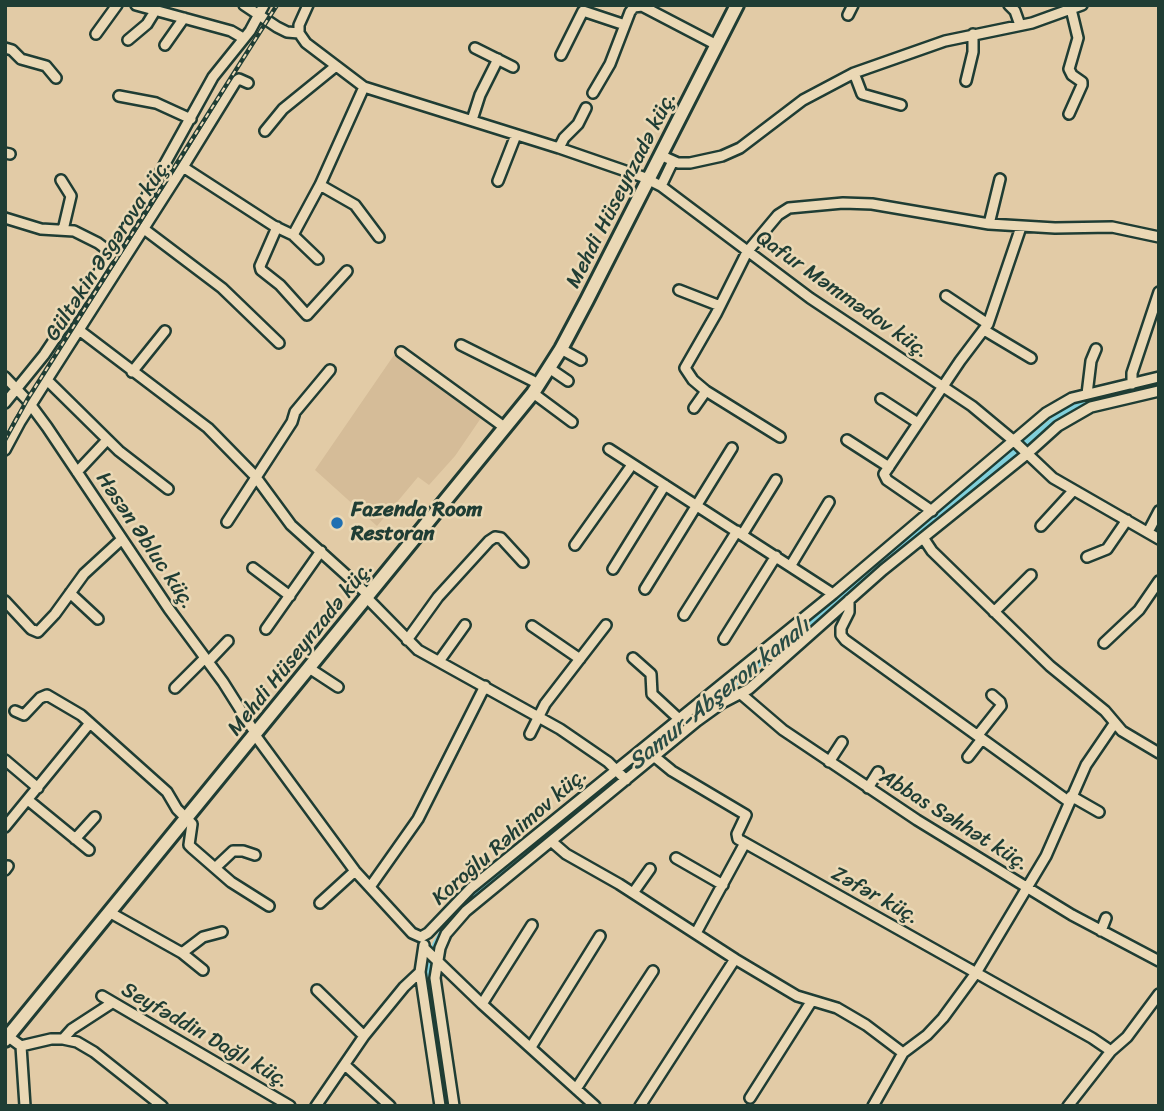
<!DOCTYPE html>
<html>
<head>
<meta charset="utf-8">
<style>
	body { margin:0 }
	#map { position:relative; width:1164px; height:1111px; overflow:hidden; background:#e2cba6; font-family:Sriracha,sans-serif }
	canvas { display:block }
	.frame { position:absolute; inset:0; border:7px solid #1f3d34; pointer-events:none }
</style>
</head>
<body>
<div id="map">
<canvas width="1164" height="1111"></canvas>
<div class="frame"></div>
</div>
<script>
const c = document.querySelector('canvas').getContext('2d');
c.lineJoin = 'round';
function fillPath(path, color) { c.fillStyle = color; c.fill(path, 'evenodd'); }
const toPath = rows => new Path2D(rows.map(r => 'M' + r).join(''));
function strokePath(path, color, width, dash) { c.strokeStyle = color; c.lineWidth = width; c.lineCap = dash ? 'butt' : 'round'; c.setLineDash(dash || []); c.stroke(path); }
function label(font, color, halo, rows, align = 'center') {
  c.font = font + ' Sriracha,sans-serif'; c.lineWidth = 5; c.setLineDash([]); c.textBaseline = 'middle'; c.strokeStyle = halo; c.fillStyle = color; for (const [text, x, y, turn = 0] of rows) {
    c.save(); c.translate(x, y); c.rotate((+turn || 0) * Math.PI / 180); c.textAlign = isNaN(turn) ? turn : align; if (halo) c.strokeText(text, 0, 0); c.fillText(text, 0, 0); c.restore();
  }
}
fillPath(toPath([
	[394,355,481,418,455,456,429,485,418,477,377,526,315,470]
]), '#d5bc98');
strokePath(toPath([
	[448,1106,428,981,429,965,436,944,452,916,1058,417,1085,401,1159,385]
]), '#80d0dc', 7);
const minor = toPath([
	[136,5,231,31,243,38],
	[244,5,277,27,287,32,299,33],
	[1009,5,1015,11,1020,25],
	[848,15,853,5],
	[299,33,306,43,364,87,559,148,643,177,661,186,810,298,972,406,1014,441,1053,478,1159,539],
	[299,33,299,25,308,5],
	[96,34,117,5],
	[128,40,147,24,155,11],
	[165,45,184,18],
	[5,48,12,50,21,59,46,66,56,78],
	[475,48,513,67],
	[561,55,583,11,625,25],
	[854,73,862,94,901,105],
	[966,81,973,52,973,34],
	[593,93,610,64,630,12,634,7,642,6,711,42],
	[119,96,156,103,191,119],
	[1069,114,1082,85,1082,82,1072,75,1069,69,1078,38,1071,9],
	[472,120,480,95,498,59],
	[265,131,283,109,336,66],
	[559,148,564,138,578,124,586,108],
	[5,153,10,154],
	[660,155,678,163,690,163,722,156,740,148,803,100,854,73,945,41,1032,23,1082,5],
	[183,167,274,226,293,235,318,259],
	[61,180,71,196,63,230],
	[498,181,516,135],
	[320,185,355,205,379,237],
	[661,186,673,161],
	[5,218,41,229,74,231,98,243,114,255],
	[989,224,1000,179],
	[277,227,260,266,261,270,280,285,307,315,347,271],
	[144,229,222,288,279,343],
	[293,235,320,185,364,87],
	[679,290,720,306],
	[946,296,988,324],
	[79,330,208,428,255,476,291,525,364,591],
	[984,330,1031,358],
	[461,345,533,381],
	[561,349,581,360],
	[401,352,500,424],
	[549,368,568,381],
	[132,372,165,331],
	[5,377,27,400,47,427,169,609,223,682,252,728],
	[47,380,119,451,168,489],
	[1132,384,1132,373,1159,292],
	[533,393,572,422],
	[1087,394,1091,361,1096,349],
	[881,399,918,423],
	[5,403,44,355,89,288,147,196,213,77,250,31,264,5],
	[694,408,706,391],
	[780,437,706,391,693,380,685,368,716,314,747,252,778,215,789,208,843,203,872,204,989,224,1055,228,1112,227,1159,237],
	[847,440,889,467],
	[609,449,833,594],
	[5,450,20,422,183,167,236,81,239,79,248,83],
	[77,472,107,440],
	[932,511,887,480,884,474,960,361,988,324,1021,227],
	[227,522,292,422,295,412,330,370],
	[1041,526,1073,491],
	[1148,532,1159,511],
	[742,535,776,480],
	[924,539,932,551,1050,666,1105,711,1122,731,1159,753],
	[575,545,629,469],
	[1087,557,1107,549,1127,520],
	[791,565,829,502],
	[253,568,290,596],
	[613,569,665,485],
	[645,589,732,448],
	[70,593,98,619],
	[367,598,418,650,560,729,608,762,626,780],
	[849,600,849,612,841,628,841,635,845,640,1068,801],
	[5,601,31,629,38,632,55,614,84,574,122,539],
	[994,612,1031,575],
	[684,615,737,531],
	[532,626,580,659],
	[266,629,321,551],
	[724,639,776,556],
	[407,640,438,597,489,541,495,537,501,538,523,562],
	[1104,643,1139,610,1159,581],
	[633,658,651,674,652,694,679,719],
	[440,660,465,625],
	[208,662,228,641],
	[309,668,338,687],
	[175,688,205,658],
	[741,694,783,730,917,820,1072,915,1159,961],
	[15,711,24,715,40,698,47,695,81,715,167,792,177,809,192,824,189,845,192,848,231,882,269,906],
	[530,734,545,704,606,625],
	[255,735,355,871,412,933,421,937],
	[978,735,1001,706,1000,702,992,695],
	[655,757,672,771,746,815,737,834,738,839,1092,1038,1111,1051],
	[968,757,982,739],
	[5,760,38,788],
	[829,762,842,742],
	[868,788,878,772],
	[1071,796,1099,812],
	[28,800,89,850],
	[5,827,90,723],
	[75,839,95,817],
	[551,841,566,854,619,884,735,959,797,996,837,1008,866,1025,903,1053],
	[676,858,723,885],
	[215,868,233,851,243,851,255,855],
	[5,870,8,866],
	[370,887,418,819,485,686],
	[633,893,650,869],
	[320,903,355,871],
	[109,912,182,953,203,937,222,932],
	[1101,931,1106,918],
	[696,933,745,843],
	[421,937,428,933,471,888,833,594,1046,413,1072,398,1159,377],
	[424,945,420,972,440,1106],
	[424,948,482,1004,595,1106],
	[182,953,203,970],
	[317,990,364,1036],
	[102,996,290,1106],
	[482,1004,532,925],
	[6,1035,21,1046,25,1106],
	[63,1039,72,1029,112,1003],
	[21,1046,51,1039,63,1039,77,1042,94,1052,162,1106],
	[531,1047,600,936],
	[345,1065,390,1106],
	[576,1089,653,971],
	[750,1098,811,1002],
	[316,1106,364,1036,404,987,420,972],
	[454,1106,435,978,440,948,446,934,466,911,697,721,722,703,749,689,883,570,1027,454,1058,426,1091,407,1159,391],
	[640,1106,735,959],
	[873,1106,903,1053,927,1035,943,1018,976,973,1046,856,1086,765,1114,724],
	[1068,1106,1111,1051,1127,1037,1159,994]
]);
const major = toPath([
	[5,1040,533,393,561,349,587,300,737,5]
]);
strokePath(minor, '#1f3d34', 14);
strokePath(major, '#1f3d34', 18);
strokePath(minor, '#ead8b5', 9);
strokePath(major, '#ead8b5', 12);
const rail = toPath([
	[5,440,27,400,277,5]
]);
strokePath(rail, '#1f3d34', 4.5);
strokePath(rail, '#ead8b5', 2, [5]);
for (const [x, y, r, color] of [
	[337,523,7,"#1f6fb2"]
]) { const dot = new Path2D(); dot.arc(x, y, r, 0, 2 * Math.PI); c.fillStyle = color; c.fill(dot); strokePath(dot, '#ead8b5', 2.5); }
label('21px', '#1f3d34', '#ead8b5', [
	["Mehdi Hüseynzadə küç.",622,190,-63],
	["Gültəkin Əsgərova küç.",109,250,-57],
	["Qafur Məmmədov küç.",842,295,35],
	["Həsən Əbluc küç.",145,541,56],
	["Mehdi Hüseynzadə küç.",301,649,-51],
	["Abbas Səhhət küç.",954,821,32],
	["Koroğlu Rəhimov küç.",510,837,-41],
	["Zəfər küç.",875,896,29],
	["Seyfəddin Dağlı küç.",205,1036,30]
]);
label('bold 21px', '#1f3d34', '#ead8b5', [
	["Fazenda Room",351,511],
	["Restoran",351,535]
], 'left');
label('italic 23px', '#294c45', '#ead8b5', [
	["Samur-Abşeron kanalı",720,695,-39]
]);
</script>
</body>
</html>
